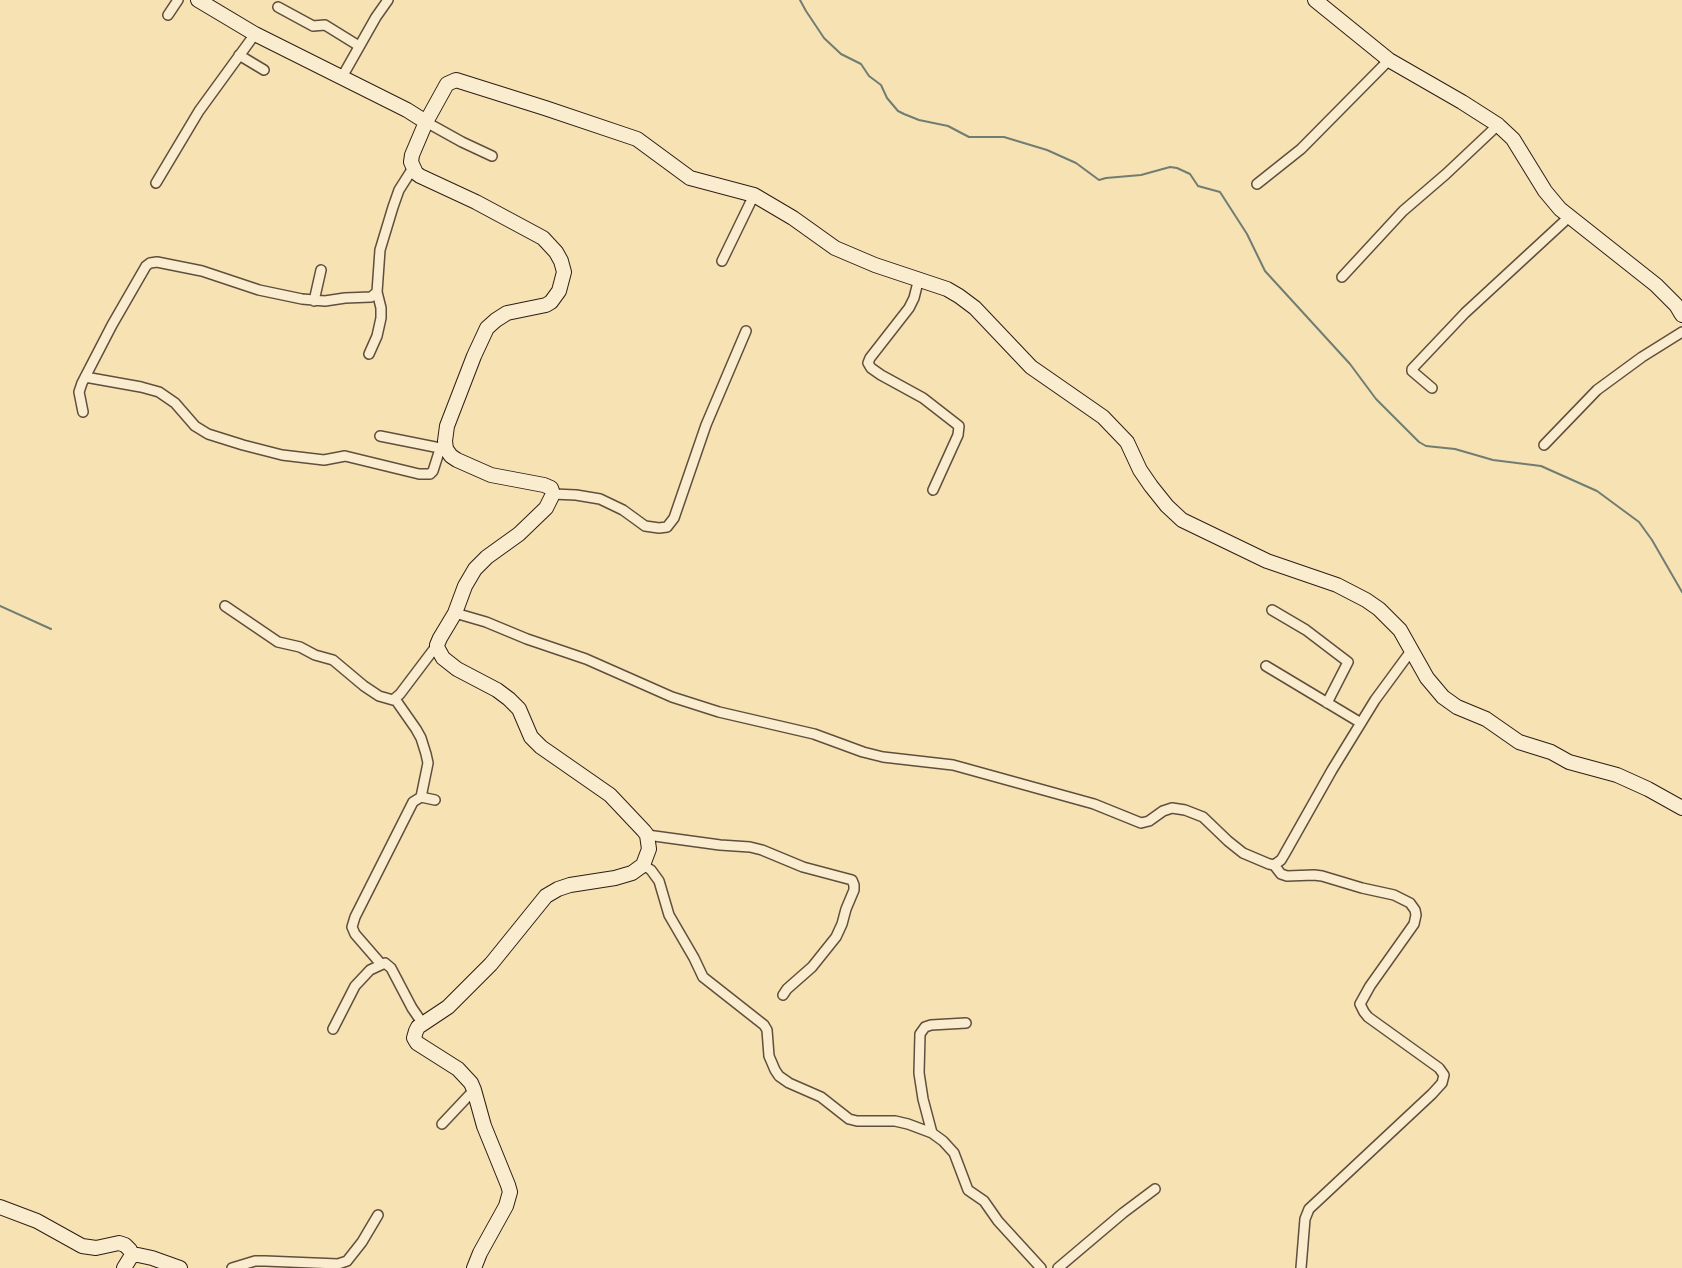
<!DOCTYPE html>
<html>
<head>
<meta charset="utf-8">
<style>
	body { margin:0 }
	canvas { display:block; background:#f7e2b4 }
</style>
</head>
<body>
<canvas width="1682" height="1268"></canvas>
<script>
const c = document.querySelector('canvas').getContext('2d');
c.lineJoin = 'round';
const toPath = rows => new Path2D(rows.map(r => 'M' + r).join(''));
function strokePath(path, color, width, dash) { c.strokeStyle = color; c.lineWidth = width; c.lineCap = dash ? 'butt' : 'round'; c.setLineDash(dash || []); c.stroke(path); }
strokePath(toPath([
	[800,0,806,11,824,38,841,54,861,64,869,76,881,85,887,98,898,111,904,114,919,120,948,126,969,137,1004,137,1047,150,1076,163,1099,180,1106,178,1141,175,1170,167,1177,168,1190,174,1198,186,1220,192,1247,234,1265,271,1350,364,1376,399,1419,442,1426,446,1455,449,1493,460,1541,466,1597,491,1639,522,1652,540,1682,592],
	[0,606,51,629]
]), '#707d72', 2);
const street = toPath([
	[278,7,313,26,325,25,359,46],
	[168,15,178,0],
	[239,55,264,70],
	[342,77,376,17,388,0],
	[426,122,462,142,492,156],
	[156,183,199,111,255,34],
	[1257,184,1301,149,1389,60],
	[722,261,754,195],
	[1342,277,1403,211,1446,174,1498,125],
	[919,278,914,298,909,308,870,358,868,363,871,368,881,375,923,398,959,426,958,435,933,490],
	[314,301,321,270],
	[369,354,377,336,381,318,381,308,377,292],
	[85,377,141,387,159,392,175,403,195,426,208,434,243,445,282,455,324,460,345,456,419,474,430,474,433,471,440,449],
	[1432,388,1412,371,1412,369,1465,313,1569,217],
	[83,412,79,392,82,383,112,325,146,266,150,263,157,262,202,271,259,290,302,299,325,301,345,298,371,297,377,292,380,250,393,207,399,190,413,168],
	[380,436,445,449],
	[1544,445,1597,390,1642,357,1682,332],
	[553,494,576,495,600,499,623,510,645,526,659,528,667,527,674,518,706,425,746,331],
	[225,606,278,642,300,647,315,655,333,660,364,686,379,696,393,700,400,694,437,645],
	[1272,610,1306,630,1348,662,1327,703],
	[455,613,486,622,527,639,586,659,672,697,719,712,814,734,863,752,883,757,953,765,1094,804,1141,823,1149,821,1163,811,1172,808,1185,810,1203,817,1228,841,1243,853,1269,864,1274,865,1281,860,1284,855,1332,770,1375,700,1411,651],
	[1266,666,1361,723],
	[395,699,416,729,421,738,426,754,428,763,421,797],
	[647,835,720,845,750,847,762,850,803,867,852,880,854,885,854,890,846,909,842,924,836,937,812,967,787,989,783,995],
	[643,865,651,870,659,881,669,915,694,958,703,977,764,1025,767,1030,769,1056,775,1070,779,1076,789,1083,821,1097,849,1119,857,1121,895,1121,908,1124,932,1133,943,1141,954,1153,968,1190,984,1201,998,1221,1041,1268],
	[1274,865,1281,874,1287,876,1314,875,1322,876,1362,888,1394,895,1410,903,1415,910,1416,915,1414,924,1370,986,1360,1004,1364,1012,1368,1017,1439,1068,1444,1075,1442,1083,1432,1094,1309,1209,1305,1219,1301,1268],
	[381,964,355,934,352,927,355,917,413,802,421,797,435,800],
	[333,1029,355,986,370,970,385,963,391,968,412,1008,423,1024],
	[442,1124,474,1090],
	[932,1133,923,1099,919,1073,920,1034,925,1027,931,1025,966,1023],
	[232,1268,255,1261,265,1261,338,1264,347,1261,362,1242,378,1215],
	[1058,1268,1123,1213,1155,1189]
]);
const secondary = toPath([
	[198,0,255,34,407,110,426,122,447,84,456,80,545,108,637,139,690,178,754,195,793,218,835,248,875,265,947,289,959,296,975,308,1031,367,1103,417,1127,442,1140,470,1151,486,1167,506,1182,520,1267,561,1337,585,1366,600,1379,609,1400,630,1427,678,1443,697,1457,707,1486,719,1519,742,1551,752,1569,762,1617,775,1648,789,1682,808],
	[1315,0,1389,60,1462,102,1498,125,1513,139,1545,191,1560,209,1656,285,1676,305,1682,315],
	[426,122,412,155,411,162,416,173,420,176,476,202,543,238,556,252,561,261,564,272,559,291,551,302,546,305,507,313,496,320,487,328,474,356,447,426,445,441,446,449,451,456,457,460,491,475,544,485,551,488,553,494,546,508,519,534,487,557,475,569,465,586,455,613,440,638,437,645,438,649,443,658,457,669,497,690,509,699,519,709,531,737,541,747,610,795,644,831,647,835,649,849,643,865,632,873,615,878,570,885,558,889,546,896,491,964,448,1007,418,1027,416,1031,414,1038,417,1043,458,1069,471,1083,474,1090,484,1126,508,1185,510,1192,506,1206,480,1253,474,1268],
	[0,1207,37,1221,82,1246,96,1248,119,1243,125,1245,130,1250,132,1255,124,1268],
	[132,1255,138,1255,152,1258,180,1268]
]);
strokePath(street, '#604f3c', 12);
strokePath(secondary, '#2d1e14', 16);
strokePath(street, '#faecce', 9);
strokePath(secondary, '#faecce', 14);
</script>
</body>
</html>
